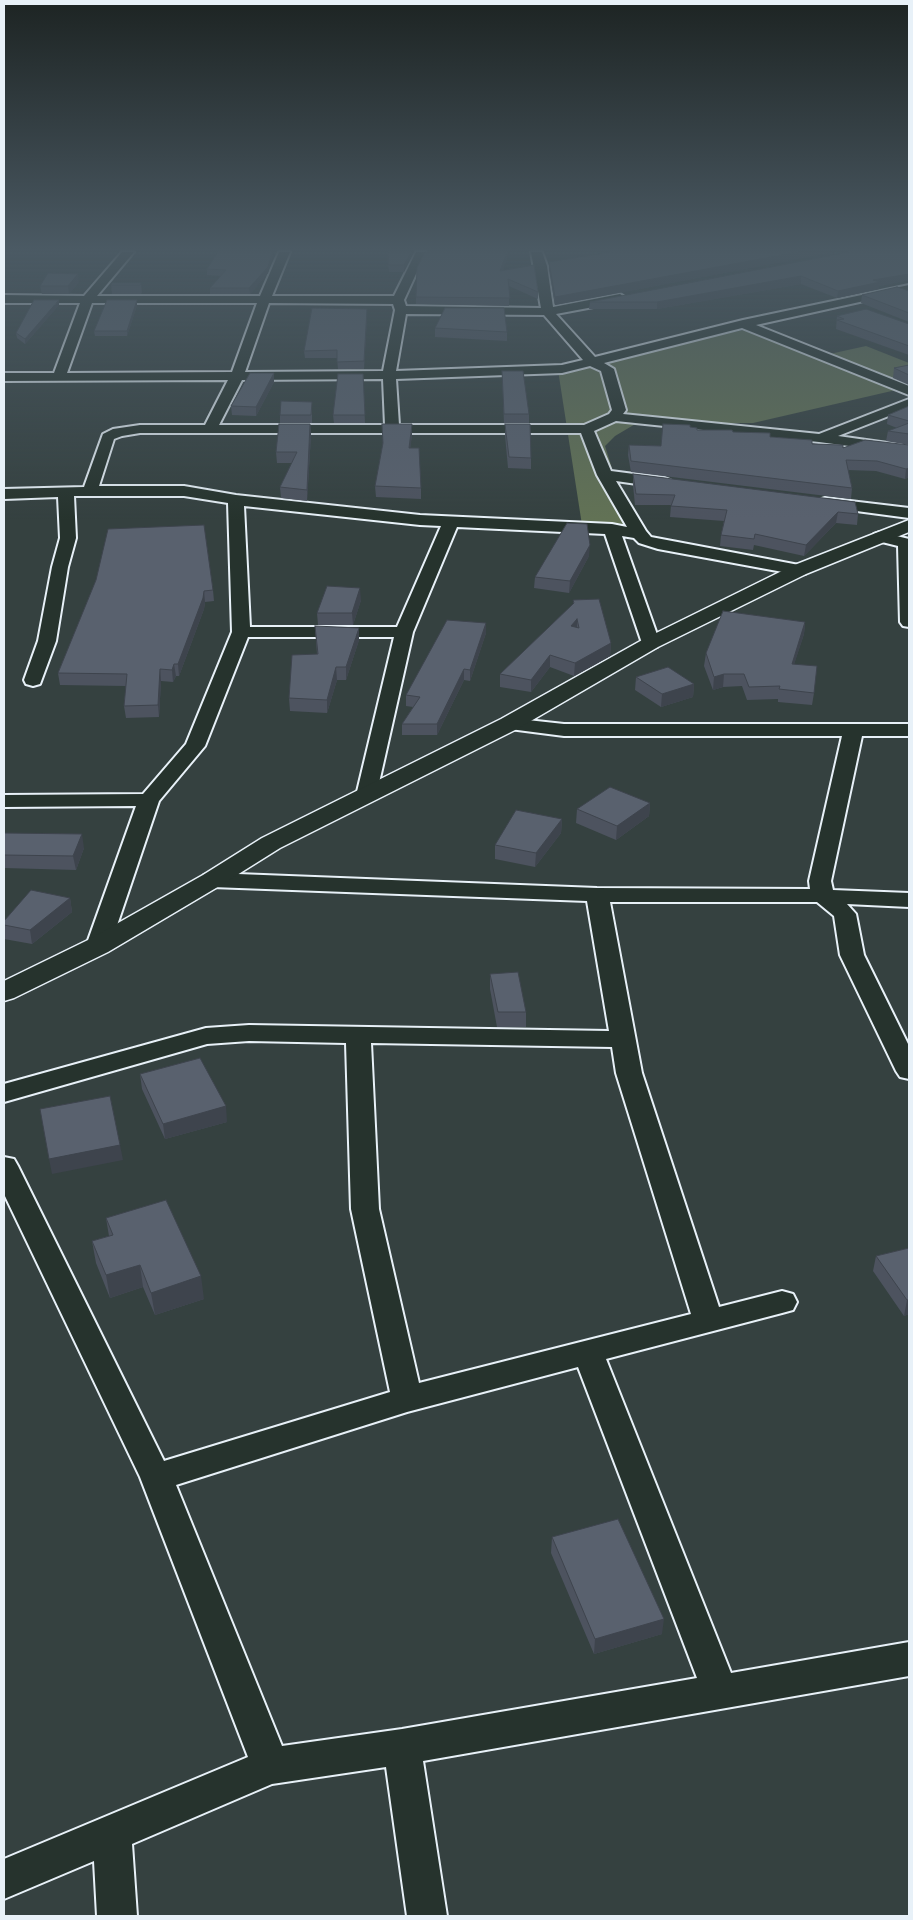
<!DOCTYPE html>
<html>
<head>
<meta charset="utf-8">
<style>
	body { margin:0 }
	#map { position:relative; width:913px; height:1920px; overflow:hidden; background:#354140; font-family:"Patrick Hand",sans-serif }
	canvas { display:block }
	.frame { position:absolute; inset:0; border:5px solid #e8f1f8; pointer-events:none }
</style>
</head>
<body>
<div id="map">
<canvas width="913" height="1920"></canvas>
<div class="frame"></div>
</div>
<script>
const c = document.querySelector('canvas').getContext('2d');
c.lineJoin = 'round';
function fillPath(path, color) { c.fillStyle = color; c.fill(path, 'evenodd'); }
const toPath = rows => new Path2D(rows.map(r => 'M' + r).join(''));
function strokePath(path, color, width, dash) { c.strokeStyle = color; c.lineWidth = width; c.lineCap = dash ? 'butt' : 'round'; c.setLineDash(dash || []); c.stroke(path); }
fillPath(toPath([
	[749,329,816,357,866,346,909,363,909,387,753,423,637,423,615,436,605,446,630,526,582,525,558,370,609,357]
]), '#627255');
const street = toPath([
	[122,252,134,252,97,296,260,296,279,252,290,252,272,296,394,296,416,252,426,252,404,300,406,306,541,308,531,252,542,252,547,266,553,307,620,294,626,298,620,302,556,314,595,357,743,320,909,285,909,291,756,325,909,386,909,395,742,328,604,363,614,369,626,410,623,414,819,434,909,399,909,408,838,436,909,446,909,454,819,442,616,421,594,431,611,471,665,478,670,480,673,483,670,486,665,488,616,481,646,531,651,537,799,565,805,566,807,570,805,574,799,575,658,549,639,543,634,538,622,536,660,643,657,647,651,648,645,647,642,643,605,534,457,527,413,632,376,796,373,800,366,802,359,800,356,796,394,637,248,637,205,746,159,801,110,946,106,951,98,953,90,951,86,946,136,806,4,807,4,795,143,794,186,744,232,632,228,503,184,496,74,496,76,538,68,567,56,641,40,684,33,686,26,684,24,680,38,641,52,567,60,538,58,497,4,499,4,489,84,487,103,434,113,429,140,425,205,425,228,380,4,381,4,373,54,373,80,303,4,303,4,295,84,296,122,252],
	[92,303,257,303,232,372,67,373,92,303],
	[269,303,393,304,395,310,383,371,245,372,269,303],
	[406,314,544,315,583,360,562,365,396,371,406,314],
	[590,366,601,371,612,410,609,414,584,425,399,425,396,379,562,373,590,366],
	[383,379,385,425,219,425,242,380,383,379],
	[140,433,581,433,597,475,627,527,612,524,420,515,236,495,184,486,99,486,114,439,122,436,140,433],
	[244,506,420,525,441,526,397,627,250,627,244,506],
	[825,498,909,508,909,518,819,506,817,503,819,500,825,498],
	[880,532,909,539,909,627,903,626,900,622,898,546,874,540,872,537,874,534,880,532],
	[509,718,564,724,909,724,909,736,862,736,831,881,833,890,909,893,909,907,847,904,856,914,864,955,909,1046,909,1079,900,1077,896,1071,840,955,834,916,817,902,610,902,642,1073,719,1307,782,1291,793,1294,797,1302,793,1310,782,1313,606,1359,731,1673,909,1642,909,1676,423,1761,447,1916,407,1916,386,1767,272,1784,132,1844,137,1916,97,1916,94,1861,4,1899,4,1859,248,1757,140,1477,4,1194,4,1157,14,1159,18,1166,164,1461,390,1392,351,1209,346,1043,249,1041,207,1044,4,1102,4,1084,206,1028,249,1025,609,1031,587,901,212,887,204,885,201,880,204,875,212,873,597,888,810,889,809,881,842,736,564,736,502,728,499,724,502,720,509,718],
	[371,1043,612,1047,616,1073,691,1314,419,1383,379,1209,371,1043],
	[578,1367,697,1678,402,1729,282,1746,176,1485,407,1412,578,1367]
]);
const secondary = toPath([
	[909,520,909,532,806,574,658,647,517,729,280,848,221,885,108,952,14,998,4,1001,4,981,88,940,203,875,262,838,501,719,644,639,792,566,909,520]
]);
strokePath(street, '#e8f1f8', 4);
strokePath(secondary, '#e8f1f8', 3);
fillPath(street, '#26332d');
fillPath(secondary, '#26332d');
fillPath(toPath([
	[218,252,274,252,268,273,250,294,210,294,210,288,221,276,207,275,207,269],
	[387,252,414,252,404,272,389,272],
	[425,252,509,252,503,270,538,292,538,299,509,286,509,306,416,304,416,297],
	[612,252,834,252,555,305,549,270,549,262],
	[909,252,909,280,879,286,879,289,837,298,801,284,657,309,589,309,590,302],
	[79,282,69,294,42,294,40,286],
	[141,283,142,292,141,294,112,294,111,285],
	[909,291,909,322,861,303,862,295],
	[137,300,137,305,127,336,95,336,94,331],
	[59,305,25,344,17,338,16,333],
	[367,316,364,369,338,369,337,358,305,358,304,351],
	[837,316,909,324,909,355,836,329],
	[435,328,507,332,507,341,435,337],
	[909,365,909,385,893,378,894,368],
	[502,371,529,414,529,423,504,423],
	[274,373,274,382,256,416,232,415,231,406],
	[363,374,365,423,334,423,333,415],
	[312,402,312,423,280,423,280,415],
	[909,406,909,445,886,441,888,431,897,428,887,424,888,415],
	[310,424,311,435,307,501,281,498,280,487,292,463,277,463,276,452],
	[505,424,531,458,531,469,508,468,505,435],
	[690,427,697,430,733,432,843,448,909,445,909,477,905,479,876,471,848,470,852,488,851,499,631,472,628,455,629,445,661,446],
	[412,435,410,448,421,488,421,499,376,497,375,486],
	[633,474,858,514,857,525,836,523,804,556,754,545,753,550,720,546,721,535,724,521,670,517,671,505,635,505,633,485],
	[589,556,569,593,534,588,535,577],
	[96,580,213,590,214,601,205,602,204,609,179,676,176,676,173,682,161,681,159,717,126,718,124,706,126,686,60,685,58,673],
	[361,600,353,625,318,625,317,613],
	[573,600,611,643,610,656,574,676,550,667,531,692,500,687,500,674,573,604],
	[805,622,804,634,794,664,814,693,812,705,778,702,778,699,747,700,742,686,723,687,713,690,704,666,706,653],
	[486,623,486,633,470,681,464,680,437,735,402,735,402,724,413,707,406,706,406,695],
	[315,626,359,640,346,680,337,680,327,713,290,711,289,698,317,654],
	[636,677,694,684,693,697,661,707,635,690],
	[650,803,649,816,616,840,576,823,577,809],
	[562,819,561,833,535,867,495,859,495,845],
	[4,833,84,848,76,870,4,868],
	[70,898,72,912,32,944,4,939,4,921],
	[490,974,526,1012,526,1027,497,1027,490,989],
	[140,1074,227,1122,165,1139,142,1089],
	[106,1218,204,1299,155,1315,143,1287,110,1298,96,1263,92,1241,109,1236],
	[909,1248,909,1314,904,1316,873,1271,876,1256],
	[552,1537,662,1634,594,1654,551,1553]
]), '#4d535f');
fillPath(toPath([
	[272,252,274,252,268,273,250,294,249,288],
	[411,252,414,252,404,272,404,265],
	[507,252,509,252,500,278,500,271],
	[798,252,834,252,555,305,555,297],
	[78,274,79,282,69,294,68,286],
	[909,274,909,280,879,286,879,289,837,298,838,291,873,280],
	[801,276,801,284,657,309,657,302],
	[59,300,59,305,25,344,25,339],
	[137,300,137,305,127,336,127,331],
	[367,309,367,316,364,369,364,361],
	[274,373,274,382,256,416,256,407],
	[310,424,311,435,307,501,307,490],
	[412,424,412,435,409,459,409,448],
	[909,468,909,477,905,479,906,469],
	[838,512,836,523,804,556,806,545],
	[590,545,589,556,569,593,570,581],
	[360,588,361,600,353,625,352,613],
	[204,591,205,602,204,609,179,676,178,664],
	[577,619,577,631,571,626],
	[805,622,804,634,790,677,792,664],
	[486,623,486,633,470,681,470,670],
	[359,628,359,640,346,680,346,667],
	[611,643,610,656,574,676,575,663],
	[550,655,550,667,531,692,531,680],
	[174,664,176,676,173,682,172,670],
	[336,667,337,680,327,713,327,700],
	[160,669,161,681,159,717,158,705],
	[464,669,464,680,437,735,437,724],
	[724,674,723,687,713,690,714,677],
	[694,684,693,697,661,707,662,694],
	[650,803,649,816,616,840,617,826],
	[562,819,561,833,535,867,536,853],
	[82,834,84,848,76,870,73,856],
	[70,898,72,912,32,944,30,930],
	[226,1106,227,1122,165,1139,163,1124],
	[120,1145,123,1160,52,1174,49,1159],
	[140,1265,143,1287,110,1298,106,1275],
	[201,1276,204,1299,155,1315,151,1293],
	[907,1300,909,1300,909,1314,904,1316],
	[664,1619,662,1634,594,1654,595,1639]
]), '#3e444d');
const building = toPath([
	[218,252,272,252,268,267,249,288,210,288,226,270,207,269,218,252],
	[388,252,411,252,404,265,389,265,388,252],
	[425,252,507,252,500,271,534,265,538,292,508,279,510,298,416,297,417,268,425,252],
	[612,252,798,252,555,297,549,262,612,252],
	[849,252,909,252,909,274,873,280,880,282,838,291,801,276,657,302,590,302,849,252],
	[48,273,78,274,68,286,40,286,48,273],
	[112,283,141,283,140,285,111,285,112,283],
	[897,287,909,291,909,313,862,295,897,287],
	[34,300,59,300,25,339,16,333,34,300],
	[107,300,137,300,127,331,94,331,107,300],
	[312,308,367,309,364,361,337,362,337,350,304,351,312,308],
	[445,308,504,308,507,332,435,328,445,308],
	[866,309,909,324,909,346,837,320,844,319,837,316,866,309],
	[909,365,909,375,894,368,909,365],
	[502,371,523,371,529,414,504,414,502,371],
	[250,373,274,373,256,407,231,406,250,373],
	[338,374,363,374,365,415,333,415,338,374],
	[281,401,312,402,311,415,280,415,281,401],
	[909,406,909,421,888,415,909,406],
	[909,423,909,434,888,431,909,423],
	[279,424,310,424,307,490,280,487,297,452,276,452,279,424],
	[382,424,412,424,409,448,419,448,421,488,375,486,383,443,382,424],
	[505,424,530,424,531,458,509,457,505,424],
	[663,424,690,425,690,427,697,428,697,430,732,430,733,432,770,433,770,437,812,440,812,444,843,445,843,448,865,440,909,445,909,468,906,469,877,461,846,460,852,488,631,461,629,445,661,446,663,424],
	[633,474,855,502,858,514,838,512,806,545,755,534,754,539,721,535,727,510,671,506,675,495,636,494,633,474],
	[567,523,587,524,590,545,570,581,535,577,567,523],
	[204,525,213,590,204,591,203,598,178,664,174,664,172,670,160,669,158,705,124,706,127,674,58,673,96,580,108,529,204,525],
	[327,586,360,588,352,613,317,613,327,586],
	[599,599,611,643,575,663,550,655,531,680,500,674,574,603,573,600,599,599],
	[577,619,579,628,571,626,577,619],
	[723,611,805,622,792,664,817,666,814,693,779,689,780,686,749,687,744,674,724,674,714,677,706,653,723,611],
	[447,620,486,623,470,670,464,669,437,724,402,724,420,697,406,695,447,620],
	[315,626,359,628,346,667,336,667,327,700,289,698,292,655,318,654,315,626],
	[668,667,694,684,662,694,636,677,668,667],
	[610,787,650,803,617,826,577,809,610,787],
	[516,810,562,819,536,853,495,845,516,810],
	[4,833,82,834,73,856,4,855,4,833],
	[31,890,70,898,30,930,4,925,4,921,31,890],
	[518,972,526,1012,498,1012,490,974,518,972],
	[200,1058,226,1106,163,1124,140,1074,200,1058],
	[110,1096,120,1145,49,1159,40,1109,110,1096],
	[166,1200,201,1276,151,1293,140,1265,106,1275,92,1241,113,1235,106,1218,166,1200],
	[909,1248,909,1300,907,1300,876,1256,909,1248],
	[618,1519,664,1619,595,1639,552,1537,618,1519]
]);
fillPath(building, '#59616e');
strokePath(building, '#3e444d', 1);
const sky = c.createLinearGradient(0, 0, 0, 520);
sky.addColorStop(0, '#1d2423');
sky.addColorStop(0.48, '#4b5a64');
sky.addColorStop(1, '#4b5a6400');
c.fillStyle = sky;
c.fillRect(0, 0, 913, 520);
</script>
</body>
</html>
